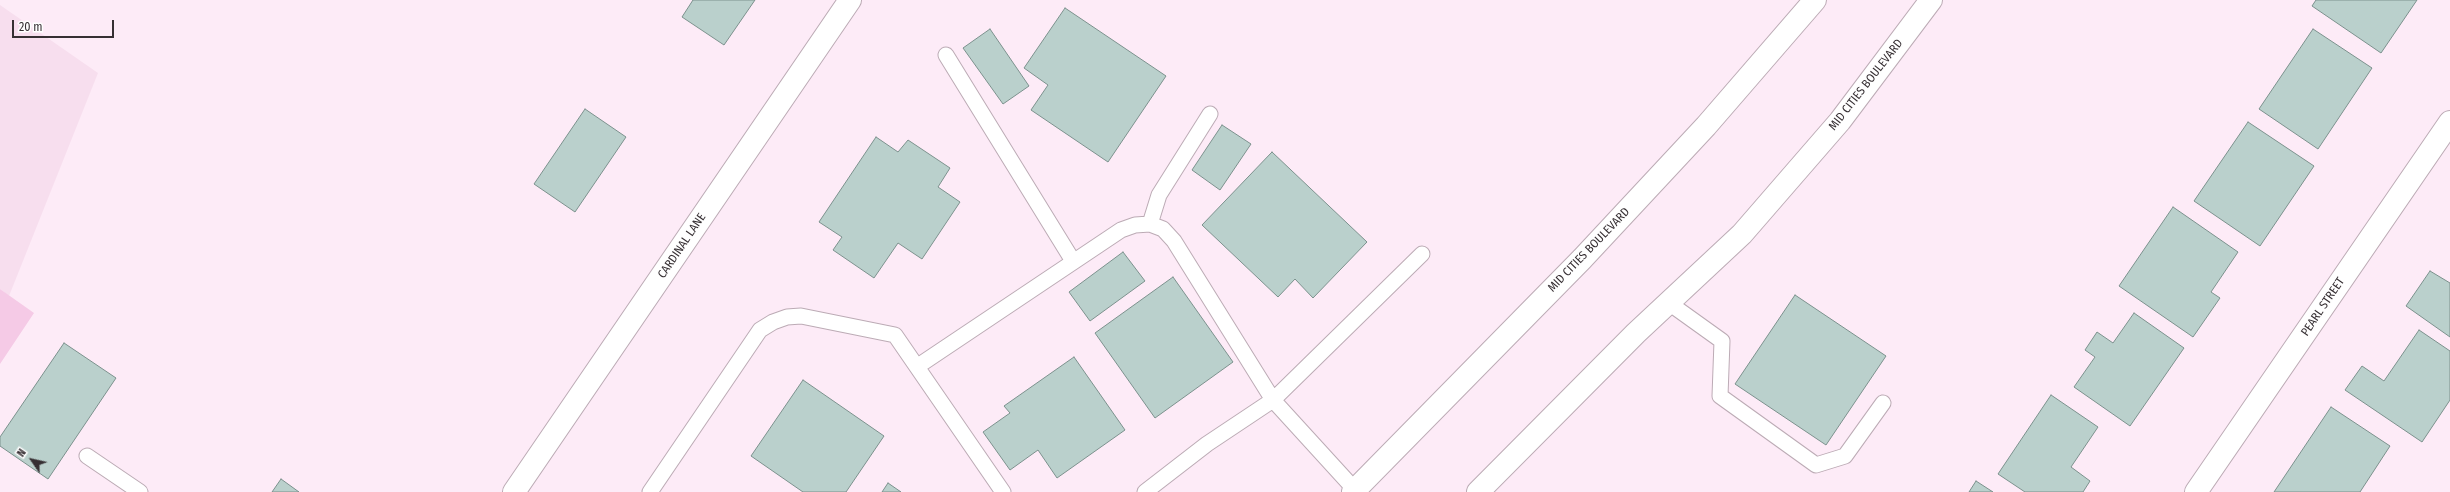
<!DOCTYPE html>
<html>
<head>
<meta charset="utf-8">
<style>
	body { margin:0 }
	#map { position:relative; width:2450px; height:492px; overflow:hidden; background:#fdebf7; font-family:"Fira Sans Condensed",sans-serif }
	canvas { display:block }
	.north { position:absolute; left:12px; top:440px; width:40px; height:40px; -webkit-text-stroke:3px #fefefe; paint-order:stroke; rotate:304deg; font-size:11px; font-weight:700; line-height:16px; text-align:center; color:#362f33 }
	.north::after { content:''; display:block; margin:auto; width:14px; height:18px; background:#362f33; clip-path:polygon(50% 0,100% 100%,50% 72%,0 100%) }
	.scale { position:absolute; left:12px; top:20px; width:102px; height:18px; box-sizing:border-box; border:2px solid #362f33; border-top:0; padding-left:5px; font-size:12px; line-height:14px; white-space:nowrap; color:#362f33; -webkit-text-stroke:3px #fefefe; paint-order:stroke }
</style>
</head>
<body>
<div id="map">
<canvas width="2450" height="492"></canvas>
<div class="north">N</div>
<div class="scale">20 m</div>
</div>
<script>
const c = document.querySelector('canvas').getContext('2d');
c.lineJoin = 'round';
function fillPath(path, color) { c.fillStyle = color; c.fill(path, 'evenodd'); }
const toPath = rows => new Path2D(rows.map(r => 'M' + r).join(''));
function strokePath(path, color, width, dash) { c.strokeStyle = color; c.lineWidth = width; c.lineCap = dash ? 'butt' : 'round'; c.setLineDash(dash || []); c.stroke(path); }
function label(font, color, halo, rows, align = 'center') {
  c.font = font + ' "Fira Sans Condensed",sans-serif'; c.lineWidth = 3; c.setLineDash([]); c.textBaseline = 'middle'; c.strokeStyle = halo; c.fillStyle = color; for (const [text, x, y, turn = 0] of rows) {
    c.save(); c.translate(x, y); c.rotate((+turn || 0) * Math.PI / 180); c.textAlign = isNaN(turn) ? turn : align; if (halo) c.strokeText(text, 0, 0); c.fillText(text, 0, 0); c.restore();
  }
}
fillPath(toPath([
	[0,5,98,73,9,296,0,289]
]), '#f7deee');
fillPath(toPath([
	[0,289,34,313,0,364]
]), '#f5cae6');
const building = toPath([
	[693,0,755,0,724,45,682,17,693,0],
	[2316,0,2417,0,2381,53,2312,6,2316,0],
	[1065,8,1166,76,1108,162,1031,110,1048,85,1024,68,1065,8],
	[990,29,1029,86,1003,104,963,48,990,29],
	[2313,29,2372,68,2318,149,2259,109,2313,29],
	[585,109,626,137,575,212,534,184,585,109],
	[2248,122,2314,166,2260,246,2194,201,2248,122],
	[1222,125,1251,144,1220,190,1192,170,1222,125],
	[876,137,898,152,908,140,950,168,938,187,960,202,922,259,898,243,874,278,833,250,842,237,819,222,876,137],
	[1272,152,1367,242,1313,298,1295,279,1278,297,1202,225,1272,152],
	[2173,207,2238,252,2211,292,2220,298,2193,337,2119,286,2173,207],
	[1123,252,1145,281,1090,321,1069,292,1123,252],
	[2430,271,2450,283,2450,337,2406,306,2430,271],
	[1173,277,1233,362,1155,418,1095,333,1173,277],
	[1795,295,1886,356,1826,445,1735,384,1795,295],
	[2134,313,2184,348,2130,426,2074,387,2095,357,2085,350,2097,332,2113,343,2134,313],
	[2419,330,2450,351,2450,400,2422,442,2345,390,2362,366,2384,381,2419,330],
	[64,343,116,378,48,479,0,446,0,437,64,343],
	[1074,357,1125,430,1057,478,1038,450,1010,470,983,432,1010,413,1004,406,1074,357],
	[803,380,884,436,846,492,803,492,751,456,803,380],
	[2051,395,2098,427,2071,467,2090,481,2083,492,2025,492,1998,474,2051,395],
	[2331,407,2390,446,2360,492,2274,492,2331,407],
	[281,479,299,492,272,492,281,479],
	[1976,481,1993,492,1969,492,1976,481],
	[888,483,901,492,882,492,888,483]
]);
fillPath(building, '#bad0cc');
strokePath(building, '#7c918d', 1);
const lane = toPath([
	[946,55,1073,261],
	[1150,224,1159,195,1210,114],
	[1669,303,1722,341,1720,396,1816,465,1845,456,1883,403],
	[918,366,1121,230,1135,225,1150,224,1163,229,1174,241,1273,400,1357,492],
	[87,456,140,492],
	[650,492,760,330,773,322,787,317,801,316,895,335,1003,492],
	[1145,492,1207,444,1273,400,1422,254]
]);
const street = toPath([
	[2196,492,2450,122]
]);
const secondary = toPath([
	[514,492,850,0],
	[1353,492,1582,259,1706,126,1815,0],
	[1478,492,1636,333,1742,234,1840,121,1931,0]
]);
strokePath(lane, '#bcabb5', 17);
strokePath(street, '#bcabb5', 24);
strokePath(secondary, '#bcabb5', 24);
strokePath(lane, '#fff', 15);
strokePath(street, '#fff', 22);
strokePath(secondary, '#fff', 22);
label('12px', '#362f33', '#fefefe', [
	["MID CITIES BOULEVARD",1866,85,-52],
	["CARDINAL LANE",682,246,-56],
	["MID CITIES BOULEVARD",1589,250,-46],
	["PEARL STREET",2323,307,-56]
]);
</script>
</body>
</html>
